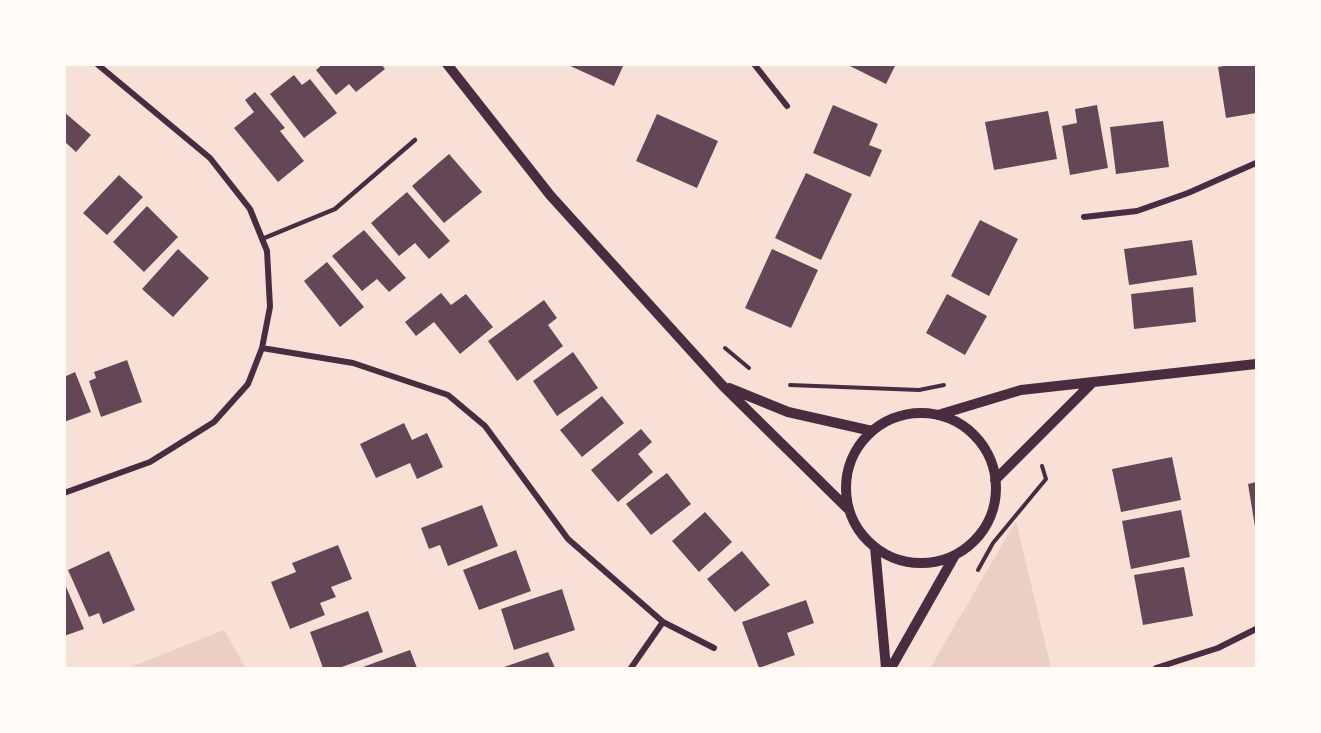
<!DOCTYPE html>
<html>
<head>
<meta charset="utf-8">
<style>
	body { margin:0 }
	#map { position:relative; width:1321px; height:733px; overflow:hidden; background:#f7e1d7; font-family:Signika,sans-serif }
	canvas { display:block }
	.frame { position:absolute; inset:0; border:66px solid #fffaf5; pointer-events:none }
</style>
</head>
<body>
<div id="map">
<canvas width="1321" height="733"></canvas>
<div class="frame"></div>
</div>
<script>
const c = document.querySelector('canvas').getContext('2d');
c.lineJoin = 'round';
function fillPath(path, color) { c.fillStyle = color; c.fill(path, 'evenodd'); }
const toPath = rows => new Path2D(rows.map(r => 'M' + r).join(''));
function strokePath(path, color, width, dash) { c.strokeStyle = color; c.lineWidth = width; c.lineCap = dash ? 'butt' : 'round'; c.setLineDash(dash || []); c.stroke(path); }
fillPath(toPath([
	[1016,521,1051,668,930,668],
	[224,630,246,668,129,668]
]), '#ebcfc5');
fillPath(toPath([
	[323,64,381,64,385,69,356,92,349,84,336,95,316,70],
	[566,64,624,64,614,86],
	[846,64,896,64,886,84],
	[1235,64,1256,64,1256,113,1226,118,1218,67],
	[294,75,302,85,310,79,337,113,304,138,270,94],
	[255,92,285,128,280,131,304,161,278,182,234,128,254,112,245,100],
	[833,105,878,124,869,145,882,150,870,177,813,153],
	[1097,105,1108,168,1070,175,1062,126,1077,123,1075,109],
	[1048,111,1057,159,994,170,985,122],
	[64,112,91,135,76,152,64,141],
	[657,114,718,141,697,188,636,161],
	[1163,121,1169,167,1116,174,1110,127],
	[449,154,482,192,444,223,412,186],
	[806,173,852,194,821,260,775,238],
	[119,175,143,197,107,235,83,213],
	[407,192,450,241,429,259,415,243,399,256,371,223],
	[147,206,178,237,144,272,113,242],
	[980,220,1018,239,989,296,951,276],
	[364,230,406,278,389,292,377,279,362,291,332,256],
	[1192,240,1197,275,1129,285,1124,249],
	[178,249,209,278,173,317,142,289],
	[772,249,818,270,791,328,745,308],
	[327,262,364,307,340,327,304,281],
	[1193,287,1196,322,1134,329,1131,294],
	[441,293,451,305,466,294,493,327,460,354,434,322,416,336,405,322],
	[947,294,987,316,965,355,926,333],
	[544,300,557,318,548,325,563,346,517,381,488,341],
	[573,352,598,388,557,416,533,381],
	[127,360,142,402,101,417,89,381,96,378,94,372],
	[75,372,91,412,64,422,64,377],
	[602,396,624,423,582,457,560,430],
	[404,423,412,440,427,433,443,467,417,479,410,463,376,478,360,444],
	[641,429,652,442,638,454,653,472,618,502,591,470],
	[1172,457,1181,500,1121,512,1112,469],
	[667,473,691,504,651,535,626,504],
	[1256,482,1256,527,1255,527,1248,484],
	[482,505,498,546,448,566,440,545,429,549,421,528],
	[1181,510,1190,557,1131,569,1122,521],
	[705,512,732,542,699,572,672,541],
	[338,545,352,579,331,587,336,597,320,603,325,615,290,629,271,582,296,572,292,563],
	[516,550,531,591,479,610,463,570],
	[109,551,135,610,103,624,99,613,89,617,68,570],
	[742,551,770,585,735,612,707,579],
	[1184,567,1193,616,1143,625,1134,575],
	[64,582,84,629,64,636],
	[562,589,575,630,514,650,501,609],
	[806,600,814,623,787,633,795,655,759,668,742,622],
	[368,611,383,652,339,668,323,668,310,632],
	[410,650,417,668,360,668],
	[548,652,555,668,501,668]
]), '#644757');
strokePath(toPath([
	[725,348,749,368],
	[790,385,919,390,944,385],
	[978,570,993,543,1046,479,1042,466]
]), '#4a2c40', 4);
strokePath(toPath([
	[262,239,335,209,415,140]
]), '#4a2c40', 4.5);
strokePath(toPath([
	[754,64,787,106],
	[1084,217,1137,211,1188,193,1256,163],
	[262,348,353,363,448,395,485,426,568,539,663,622,714,648],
	[64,493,150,462,214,422,248,384,262,348,270,307,267,251,250,209,210,158,97,64],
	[631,668,663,622],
	[1156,668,1218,648,1256,629]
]), '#4a2c40', 6);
strokePath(toPath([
	[447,64,550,195,723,386,848,509],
	[729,388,788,412,872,431],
	'846 488a75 75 0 1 1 150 0a75 75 0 1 1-150 0Z',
	[938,415,1021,390,1256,364],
	[995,480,1091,384],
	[875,547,886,668],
	[891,668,955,555]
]), '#4a2c40', 10);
</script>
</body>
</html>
